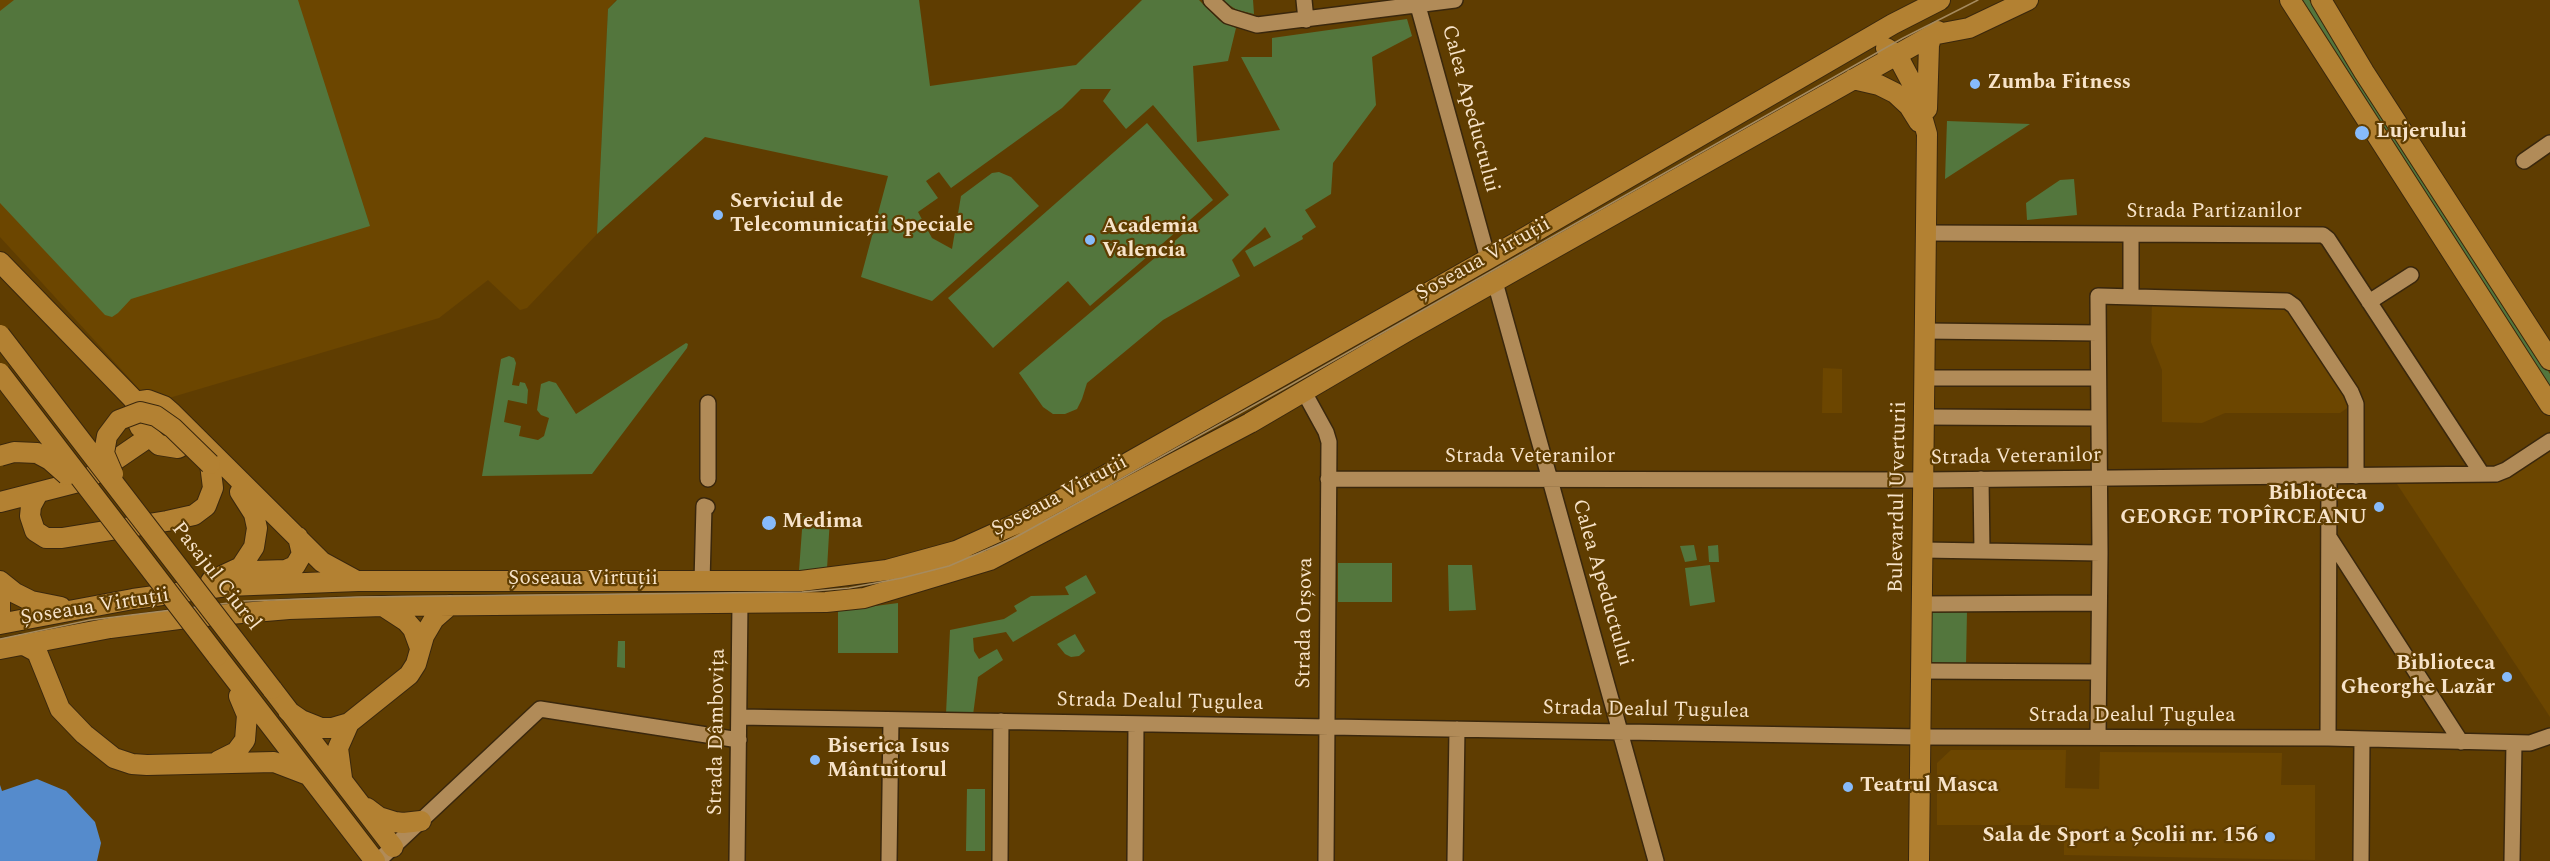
<!DOCTYPE html>
<html>
<head>
<meta charset="utf-8">
<style>
	body { margin:0 }
	canvas { display:block; background:#5f3d01 }
</style>
</head>
<body>
<canvas width="2550" height="861"></canvas>
<script>
const c = document.querySelector('canvas').getContext('2d');
c.lineJoin = 'round';
function fillPath(path, color) { c.fillStyle = color; c.fill(path, 'evenodd'); }
const toPath = rows => new Path2D(rows.map(r => 'M' + r).join(''));
function strokePath(path, color, width, dash) { c.strokeStyle = color; c.lineWidth = width; c.lineCap = dash ? 'butt' : 'round'; c.setLineDash(dash || []); c.stroke(path); }
function label(font, color, halo, rows, align = 'center') {
  c.font = font + ' Spectral,serif'; c.lineWidth = 4.5; c.setLineDash([]); c.textBaseline = 'middle'; c.strokeStyle = halo; c.fillStyle = color; for (const [text, x, y, turn = 0] of rows) {
    c.save(); c.translate(x, y); c.rotate((+turn || 0) * Math.PI / 180); c.textAlign = isNaN(turn) ? turn : align; if (halo) c.strokeText(text, 0, 0); c.fillText(text, 0, 0); c.restore();
  }
}
fillPath(toPath([
	[0,0,616,0,608,9,597,234,527,308,520,310,488,280,439,318,152,403,0,237],
	[2152,302,2290,308,2353,404,2340,413,2225,413,2202,423,2162,422,2162,370,2151,342],
	[1823,368,1842,369,1842,413,1822,413],
	[2550,447,2550,717,2397,484,2497,481],
	[1951,750,2066,750,2065,788,2099,789,2100,752,2282,753,2281,785,2315,785,2315,860,2064,855,2064,825,1937,825,1937,763]
]), '#6c4600');
fillPath(toPath([
	[14,0,298,0,370,226,131,299,118,313,112,317,105,315,0,203,0,11],
	[617,0,919,0,930,86,1076,65,1142,0,1199,0,1220,21,1236,28,1228,61,1193,66,1197,142,1280,130,1241,57,1272,57,1272,38,1407,19,1412,36,1372,57,1376,105,1333,163,1331,194,1305,210,1316,227,1302,236,1303,239,1254,267,1245,251,1271,237,1265,227,1232,260,1240,276,1163,320,1087,383,1082,399,1077,409,1065,414,1053,414,1043,407,1019,373,1229,195,1153,105,1126,129,1103,101,1111,89,1081,89,1062,108,951,188,939,172,926,181,938,198,918,212,932,238,952,249,961,196,992,173,999,172,1011,177,1039,206,932,301,861,277,888,176,705,137,597,234,608,9],
	[1221,0,1253,0,1254,14,1237,10],
	[2298,0,2309,0,2550,374,2550,389],
	[1947,121,2030,124,1945,179],
	[1147,123,1213,200,1090,306,1068,281,993,348,948,298],
	[2074,179,2077,215,2027,220,2026,203,2060,180],
	[686,343,688,344,687,348,592,474,482,476,501,359,509,356,514,358,516,363,512,385,519,386,520,382,525,383,528,390,527,404,508,400,504,422,521,426,519,436,538,440,544,436,549,418,541,415,537,410,541,384,549,381,556,383,576,414],
	[803,516,830,517,827,569,799,571],
	[1694,545,1697,560,1685,562,1680,546],
	[1718,545,1719,562,1709,562,1708,546],
	[1338,563,1392,563,1392,602,1338,602],
	[1448,565,1472,565,1476,610,1449,611],
	[1710,565,1715,602,1690,606,1685,568],
	[1086,575,1096,593,1013,642,1006,632,973,638,974,651,979,659,997,649,1003,660,978,677,973,715,946,714,950,630,1004,619,1017,611,1014,606,1031,596,1069,595,1065,587],
	[898,603,898,653,838,653,838,611],
	[1926,609,1967,610,1966,665,1926,665],
	[1075,634,1085,651,1079,656,1071,657,1065,654,1057,644],
	[618,641,625,641,625,668,617,667],
	[967,789,985,789,985,851,966,851]
]), '#53763d');
fillPath(toPath([
	[37,779,66,791,95,822,101,843,97,861,0,861,0,785,2,791]
]), '#558bcc');
const minor = toPath([
	[1211,0,1228,16,1257,25,1455,0],
	[1304,0,1306,20],
	[1418,6,1488,259],
	[2524,161,2550,143],
	[1926,233,2323,235,2328,239,2482,474],
	[1495,282,1656,861],
	[2131,296,2131,235],
	[2369,302,2411,275],
	[1925,331,2098,333],
	[1924,378,2098,378],
	[1304,392,1326,432,1329,442,1326,861],
	[708,403,708,479],
	[1924,417,2098,418],
	[1328,479,1923,480,2496,474,2506,470,2550,441],
	[1981,479,1982,551],
	[2329,537,2461,742],
	[1923,550,2100,553],
	[702,582,704,506,707,507],
	[1922,604,2099,603],
	[1921,671,2098,672],
	[739,717,1920,737,2328,738,2530,743,2550,736],
	[2098,736,2100,553,2098,296,2287,301,2294,306,2351,392,2356,404,2356,476],
	[2328,738,2329,476],
	[378,861,540,709,739,740],
	[737,861,740,604],
	[889,861,891,720],
	[1000,861,1001,721],
	[1135,861,1136,724],
	[1455,861,1457,729],
	[2361,861,2362,739],
	[2512,861,2514,743]
]);
const major = toPath([
	[2290,0,2550,405],
	[2321,0,2364,72,2550,360],
	[1886,48,1897,55,1913,85,1927,134,1919,861],
	[1853,79,1879,85,1895,93,1909,106,1919,122],
	[1927,109,1929,45,1932,35,1938,31],
	[0,262,137,403],
	[196,437,178,448,159,445,140,427,135,416,135,407,141,401,148,400,164,406,172,413,322,562,355,580],
	[38,493,31,506,30,516,35,531,46,538,62,538,167,521,194,515,206,506,213,488,210,464],
	[0,502,86,480,149,437],
	[0,581,15,593,31,601,61,607],
	[211,581,241,567,254,547,257,528,254,514,240,492],
	[232,582,254,571,286,570,295,566,302,554,298,537],
	[0,598,0,613],
	[383,606,406,621,413,629,420,648],
	[0,624,133,599,227,586,358,581,801,581,887,570,956,551,1018,523,1094,482,1488,259,1893,24,1940,0],
	[22,644,37,652,60,709,84,734,114,758,132,764,147,765,274,762,308,775],
	[0,649,110,628,194,617,289,609,383,606,826,602,864,598,990,560,1250,423,1407,331,1932,35,1969,28,2028,0],
	[217,656,375,861],
	[272,689,393,847],
	[288,711,301,720,321,728,332,728,349,723,409,675,416,664,424,636,434,619,450,605],
	[218,761,236,752,245,740,247,715,239,696],
	[342,778,338,748,349,723],
	[367,808,379,817,395,822,403,823,421,821]
]);
strokePath(minor, '#3a270c', 18);
strokePath(major, '#3a270c', 22);
strokePath(minor, '#b18b58', 15);
strokePath(major, '#b38132', 20);
strokePath(toPath([
	[0,639,90,620,245,601,357,597,802,592,849,588,902,578,949,566,1016,537,1287,387,1903,38,1978,0]
]), '#a68b5f', 1.5);
const majorBridge = toPath([
	[0,335,272,689],
	[0,373,217,656],
	[0,456,14,452,37,453,50,460,67,475],
	[113,474,104,453,107,436,119,420,140,412,156,416,173,428,210,464]
]);
strokePath(majorBridge, '#3a270c', 22, []);
strokePath(majorBridge, '#b38132', 20);
for (const [x, y, r, color] of [
	[1975,84,6,"#87bbfb"],
	[2362,133,8,"#87bbfb"],
	[718,215,6,"#87bbfb"],
	[1090,240,6,"#87bbfb"],
	[2379,507,6,"#87bbfb"],
	[769,523,8,"#87bbfb"],
	[2507,677,6,"#87bbfb"],
	[815,760,6,"#87bbfb"],
	[1848,787,6,"#87bbfb"],
	[2270,837,6,"#87bbfb"]
]) { const dot = new Path2D(); dot.arc(x, y, r, 0, 2 * Math.PI); c.fillStyle = color; c.fill(dot); strokePath(dot, '#5f3d01', 2); }
label('bold 21px', '#f7e3c9', '#5f3d01', [
	["Zumba Fitness",1987,84],
	["Lujerului",2376,133],
	["Serviciul de",730,203],
	["Telecomunicații Speciale",730,227],
	["Academia",1102,228],
	["Valencia",1102,252],
	["Biblioteca",2367,495,"right"],
	["GEORGE TOPÎRCEANU",2367,519,"right"],
	["Medima",782,523],
	["Biblioteca",2495,665,"right"],
	["Gheorghe Lazăr",2495,689,"right"],
	["Biserica Isus",827,748],
	["Mântuitorul",827,772],
	["Teatrul Masca",1860,787],
	["Sala de Sport a Școlii nr. 156",2258,837,"right"]
], 'left');
label('21px', '#f7e3c9', '#5f3d01', [
	["Calea Apeductului",1469,109,75],
	["Strada Partizanilor",2214,213],
	["Șoseaua Virtuții",1484,260,-29],
	["Strada Veteranilor",1530,458],
	["Strada Veteranilor",2016,458,-1],
	["Șoseaua Virtuții",1060,497,-28],
	["Bulevardul Uverturii",1899,497,-89],
	["Pasajul Ciurel",215,577,52],
	["Șoseaua Virtuții",583,580],
	["Calea Apeductului",1601,583,74],
	["Șoseaua Virtuții",95,608,-9],
	["Strada Orșova",1306,623,-89],
	["Strada Dealul Țugulea",1160,703,1],
	["Strada Dealul Țugulea",1646,711,1],
	["Strada Dealul Țugulea",2132,717],
	["Strada Dâmbovița",718,732,-89]
]);
</script>
</body>
</html>
